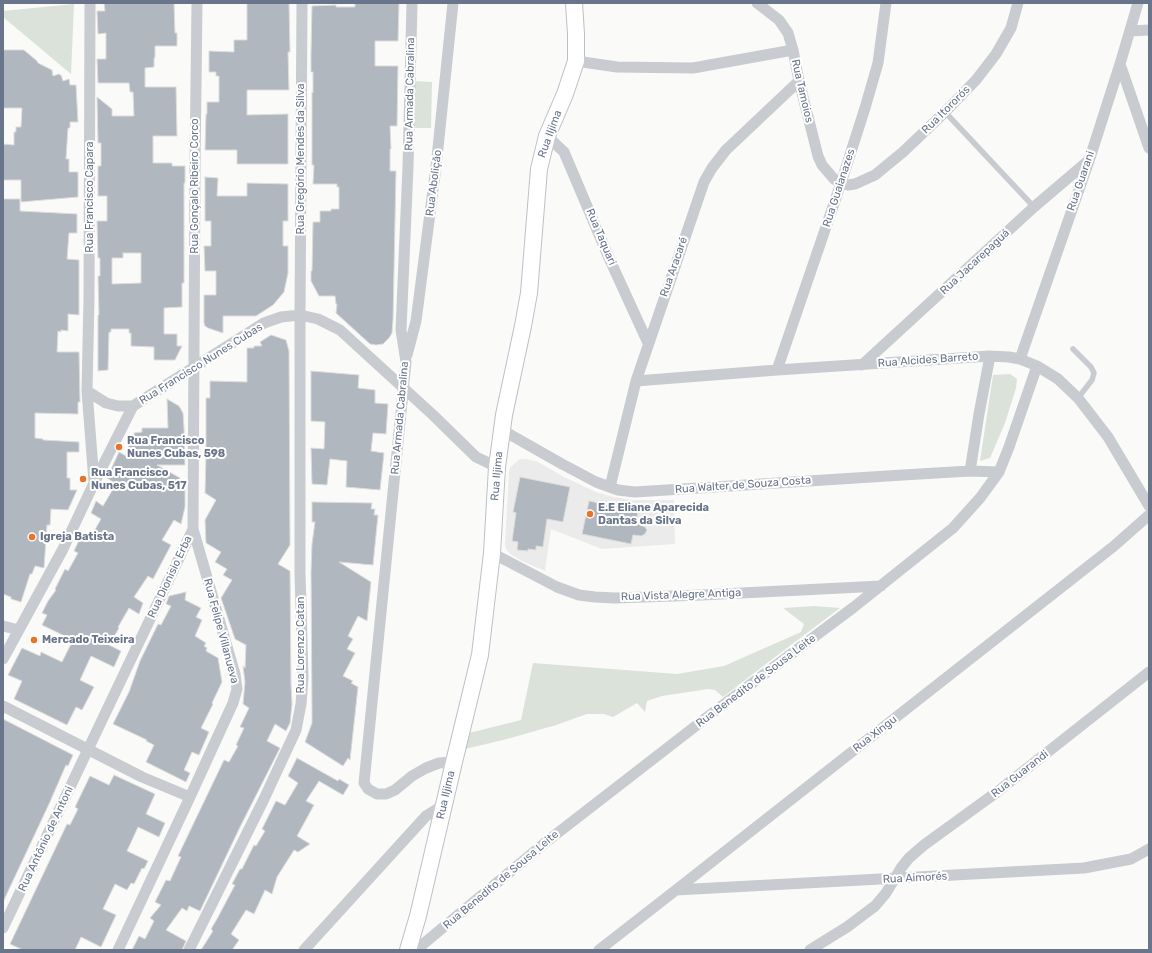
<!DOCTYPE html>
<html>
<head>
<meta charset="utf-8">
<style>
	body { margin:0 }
	#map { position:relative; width:1152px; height:953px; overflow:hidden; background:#fafaf8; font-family:Rubik,sans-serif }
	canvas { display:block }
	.frame { position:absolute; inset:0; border:4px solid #68758a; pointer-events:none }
</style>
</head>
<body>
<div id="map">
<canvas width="1152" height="953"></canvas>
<div class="frame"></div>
</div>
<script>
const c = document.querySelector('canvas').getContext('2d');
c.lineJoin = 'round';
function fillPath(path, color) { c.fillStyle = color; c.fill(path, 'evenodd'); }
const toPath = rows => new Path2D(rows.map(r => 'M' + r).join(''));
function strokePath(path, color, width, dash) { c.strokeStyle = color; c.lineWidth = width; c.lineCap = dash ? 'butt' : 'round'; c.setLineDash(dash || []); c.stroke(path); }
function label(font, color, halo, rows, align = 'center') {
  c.font = font + ' Rubik,sans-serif'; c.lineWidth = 4; c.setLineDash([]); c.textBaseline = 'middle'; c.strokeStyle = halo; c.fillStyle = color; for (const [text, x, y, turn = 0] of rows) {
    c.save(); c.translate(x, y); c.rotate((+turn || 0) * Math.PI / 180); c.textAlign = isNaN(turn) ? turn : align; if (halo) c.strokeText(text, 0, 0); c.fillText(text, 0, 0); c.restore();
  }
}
fillPath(toPath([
	[520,459,527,459,538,462,564,477,596,492,613,497,632,500,674,500,675,544,602,549,551,529,545,571,524,562,510,554,506,549,505,544,509,472,510,468,514,464]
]), '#ebebeb');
fillPath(toPath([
	[74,4,71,74,3,17,3,11],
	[414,81,432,82,431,128,412,128],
	[1010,374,1017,379,1016,388,1005,423,990,458,980,461,993,375],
	[815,606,840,608,775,657,723,697,715,690,708,689,662,696,647,701,645,712,637,703,613,717,604,714,587,714,556,725,507,739,465,749,469,733,521,720,533,663,677,674,724,666,801,632,804,624,783,608]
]), '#dbe2d9');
const building = toPath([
	[104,3,174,3,175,33,177,33,177,46,155,46,155,58,154,58,154,67,145,68,145,87,176,87,177,136,153,136,153,163,172,163,172,166,185,166,185,183,184,183,184,283,182,283,182,307,164,308,164,334,177,334,177,346,182,346,175,360,154,360,154,347,131,346,131,333,129,333,129,329,111,329,111,332,109,332,108,370,98,371,98,315,99,315,98,276,100,276,100,258,98,258,97,221,107,221,107,196,98,196,98,166,101,166,101,143,98,143,97,97,112,109,112,116,134,116,133,92,130,92,129,83,98,83,97,59,106,59,106,33,98,34,97,11,105,11,104,3],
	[123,253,141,253,141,283,112,284,112,258,123,258,123,253],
	[247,3,289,3,290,52,288,52,289,90,247,90,247,115,288,114,288,164,237,164,237,150,205,150,206,114,207,114,207,102,219,102,219,76,216,76,216,72,209,72,209,51,234,52,234,40,247,40,247,3],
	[355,3,399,3,398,41,375,41,375,66,398,66,397,126,390,126,391,149,390,149,390,171,396,171,393,320,392,333,389,338,383,344,376,345,370,344,336,313,337,304,336,304,335,296,319,296,311,281,311,271,312,271,313,222,320,222,320,211,331,211,331,209,339,209,339,187,337,187,337,184,313,184,314,165,312,165,312,92,313,93,313,72,311,72,311,53,312,6,336,5,336,7,355,7,355,3],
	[3,50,24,50,37,61,38,63,52,70,53,76,59,74,60,75,61,75,63,81,69,79,70,85,76,85,78,122,70,122,70,128,68,128,66,159,69,159,69,172,78,172,78,197,21,202,21,180,3,180,3,144,14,145,14,132,16,132,16,127,21,127,22,108,3,108,3,50],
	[205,177,218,178,217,196,247,196,247,183,288,184,288,221,283,221,283,246,288,246,288,273,284,292,273,305,256,316,223,316,223,333,208,328,205,326,204,323,204,295,216,295,216,271,205,271,204,246,211,246,211,221,205,221,205,177],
	[3,199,20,199,20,211,77,214,77,233,69,233,67,259,79,260,79,315,68,314,68,331,61,330,61,332,58,331,57,352,79,352,80,402,78,402,78,414,35,413,35,438,43,439,43,440,79,442,79,452,67,452,67,478,70,478,70,490,77,490,68,510,51,509,50,525,47,525,44,568,35,566,32,574,30,574,21,602,11,599,11,597,3,594,3,199],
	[271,335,286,340,289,351,290,545,278,564,290,571,291,684,292,704,290,723,286,731,275,724,267,741,280,748,240,827,200,911,189,906,187,911,182,908,166,930,186,941,182,950,132,950,139,936,145,939,154,921,150,918,161,905,155,902,166,880,170,881,181,857,178,856,224,760,229,762,238,746,236,745,244,728,240,727,249,708,243,704,245,682,243,666,245,668,246,645,235,639,221,598,232,580,223,575,227,569,215,562,221,552,206,543,205,520,216,500,205,493,206,456,206,398,210,398,210,381,247,382,247,348,254,348,254,346,262,346,260,342,271,335],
	[311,371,359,375,358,388,375,390,375,403,388,404,386,434,373,433,371,451,384,453,380,490,346,487,347,461,330,459,327,485,312,484,311,448,324,449,325,422,311,421,311,371],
	[167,399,179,406,183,413,184,428,185,465,157,465,180,478,177,483,185,488,185,507,181,524,174,520,162,540,171,545,153,579,148,576,134,597,143,603,139,614,129,608,118,627,119,628,109,645,121,651,114,667,91,656,80,680,94,687,82,710,76,707,67,725,14,699,22,681,8,675,22,648,40,656,41,652,62,662,73,640,42,625,47,615,42,613,48,601,56,590,55,589,65,569,68,571,78,553,74,551,81,536,89,540,101,519,91,513,96,501,103,506,116,484,107,478,119,452,128,457,129,440,134,441,134,433,142,432,142,428,168,428,167,399],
	[520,477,570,487,563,522,547,519,543,547,536,546,536,550,528,549,528,551,517,550,518,542,512,541,516,513,513,512,520,477],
	[589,501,638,511,636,523,645,527,647,530,645,534,641,536,633,535,631,544,582,534,589,501],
	[312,502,372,503,371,509,375,509,374,515,378,515,373,565,339,562,371,582,367,621,358,616,348,636,353,639,347,649,355,653,343,676,353,681,351,683,358,687,350,760,348,758,343,766,305,742,312,723,312,711,311,572,312,544,315,522,312,522,312,502],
	[186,592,185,600,201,608,196,617,202,620,195,636,206,643,204,646,207,648,206,651,218,658,222,682,212,703,213,704,201,728,209,732,199,755,192,752,184,770,190,773,186,782,146,762,154,745,146,741,147,740,113,724,129,692,140,661,158,624,161,625,171,606,166,604,169,596,186,592],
	[3,719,73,755,68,766,66,765,49,804,3,902,3,719],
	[297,758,338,781,339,779,349,785,343,795,319,781,306,801,314,805,297,836,310,844,298,852,294,850,277,877,272,894,265,890,254,914,246,910,231,934,239,940,232,950,201,950,213,931,211,929,217,919,235,885,232,884,240,869,242,869,254,845,256,846,265,831,262,829,276,801,285,805,298,783,288,776,297,758],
	[114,775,155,794,146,814,165,823,159,837,138,827,127,851,148,861,144,869,142,868,134,884,131,883,127,890,115,884,103,909,116,915,101,947,81,937,75,950,23,950,10,944,67,824,70,825,78,809,75,807,90,776,109,785,114,775]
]);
fillPath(building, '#b1b7bf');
strokePath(building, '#dcdcda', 1);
const secondary = toPath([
	[408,950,418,916,454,762,480,655,492,553,497,467,504,415,523,326,529,293,539,169,547,136,565,94,576,61,576,34,574,3]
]);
strokePath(secondary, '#bcc0c6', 18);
strokePath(toPath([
	[945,112,1034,207],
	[1073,349,1091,367,1094,373,1092,380,1078,398]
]), '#c8cbcf', 5.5);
strokePath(toPath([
	[90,3,89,298,87,391,94,482],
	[412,3,408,167,401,330,406,362,364,783,368,789,377,794,386,794,395,790,412,776,426,768,439,763,454,762],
	[757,3,779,20,788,33,793,50,799,81,818,156,822,165,834,179,841,183,848,185,855,184,875,175,903,152,945,112,976,80,996,54,1011,28,1018,3],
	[1130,31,1149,30],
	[576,61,617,67,693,68,793,50],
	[1120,64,1149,148],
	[547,136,564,152,609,258,648,343],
	[407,355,416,321,436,167,453,3],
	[1020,359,1089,161,1120,64,1138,3],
	[862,365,1034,207,1088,161],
	[777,370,841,183,865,108,878,63,886,3],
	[636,381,777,370,990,356,1009,357,1020,359,1037,366,1058,379,1078,398,1108,437,1149,506],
	[87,391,106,403,118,406,133,406],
	[502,430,562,464,596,482,618,490,635,492,903,475,970,471,999,472],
	[970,471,979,414,990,356],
	[610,487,636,381,704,182,712,168,726,150,799,81],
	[492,553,557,587,579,595,595,597,615,598,702,595,881,586],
	[3,626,19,630],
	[3,659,63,549,94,483,133,406,264,323,281,317,300,315,318,319,340,330,433,415,476,457,497,467],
	[3,706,142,777,190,797],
	[676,890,1084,868,1131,859,1149,849],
	[3,928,193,529,195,167,197,3],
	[118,950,190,797,233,703,237,689,235,674,193,529],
	[189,950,264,799,296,730,301,704,303,677,300,573,300,315,302,3],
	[304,950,426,816,444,805],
	[416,950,546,842,715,711,854,607,953,528,980,498,999,472,1009,447,1037,366],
	[599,950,676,890,1114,546,1149,515],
	[810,950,847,927,875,906,886,893,901,868,909,858,924,845,997,792,1149,672]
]), '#c8cbcf', 11);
strokePath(secondary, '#fff', 16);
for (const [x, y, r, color] of [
	[119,447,4,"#e97429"],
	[83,479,4,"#e97429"],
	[590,514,4,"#e97429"],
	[32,537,4,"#e97429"],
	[34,640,4,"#e97429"]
]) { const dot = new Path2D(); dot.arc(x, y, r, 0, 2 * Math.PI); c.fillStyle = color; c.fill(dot); strokePath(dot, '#fff', 1.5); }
label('11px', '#68758a', '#fff', [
	["Rua Tamoios",802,91,77],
	["Rua Armada Cabralina",410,94,-89],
	["Rua Itororós",946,110,-45],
	["Rua Iljima",550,134,-70],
	["Rua Gregório Mendes da Silva",301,159,-90],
	["Rua Guarani",1081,181,-71],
	["Rua Abolição",434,183,-83],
	["Rua Gonçalo Ribeiro Corco",195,186,-90],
	["Rua Guaianazes",839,188,-72],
	["Rua Francisco Capara",90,197,-90],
	["Rua Taquari",601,237,67],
	["Rua Jacarepaguá",975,262,-43],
	["Rua Aracaré",674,267,-71],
	["Rua Alcides Barreto",928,360,-4],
	["Rua Francisco Nunes Cubas",201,364,-32],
	["Rua Armada Cabralina",400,418,-85],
	["Rua Iljima",497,476,-85],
	["Rua Walter de Souza Costa",743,485,-4],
	["Rua Dionisio Erba",170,577,-65],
	["Rua Vista Alegre Antiga",681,595,-2],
	["Rua Felipe Villanueva",221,631,75],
	["Rua Lorenzo Catan",301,645,-90],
	["Rua Benedito de Sousa Leite",756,681,-37],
	["Rua Xingu",875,734,-38],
	["Rua Guarandi",1020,774,-38],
	["Rua Iljima",446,795,-77],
	["Rua Antônio de Antoni",46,839,-65],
	["Rua Aimorés",915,878,-3],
	["Rua Benedito de Sousa Leite",501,880,-40]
]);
label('bold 11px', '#68758a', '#fff', [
	["Rua Francisco",127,441],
	["Nunes Cubas, 598",127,454],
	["Rua Francisco",91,473],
	["Nunes Cubas, 517",91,486],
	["E.E Eliane Aparecida",598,508],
	["Dantas da Silva",598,521],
	["Igreja Batista",40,537],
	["Mercado Teixeira",42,640]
], 'left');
</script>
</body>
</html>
